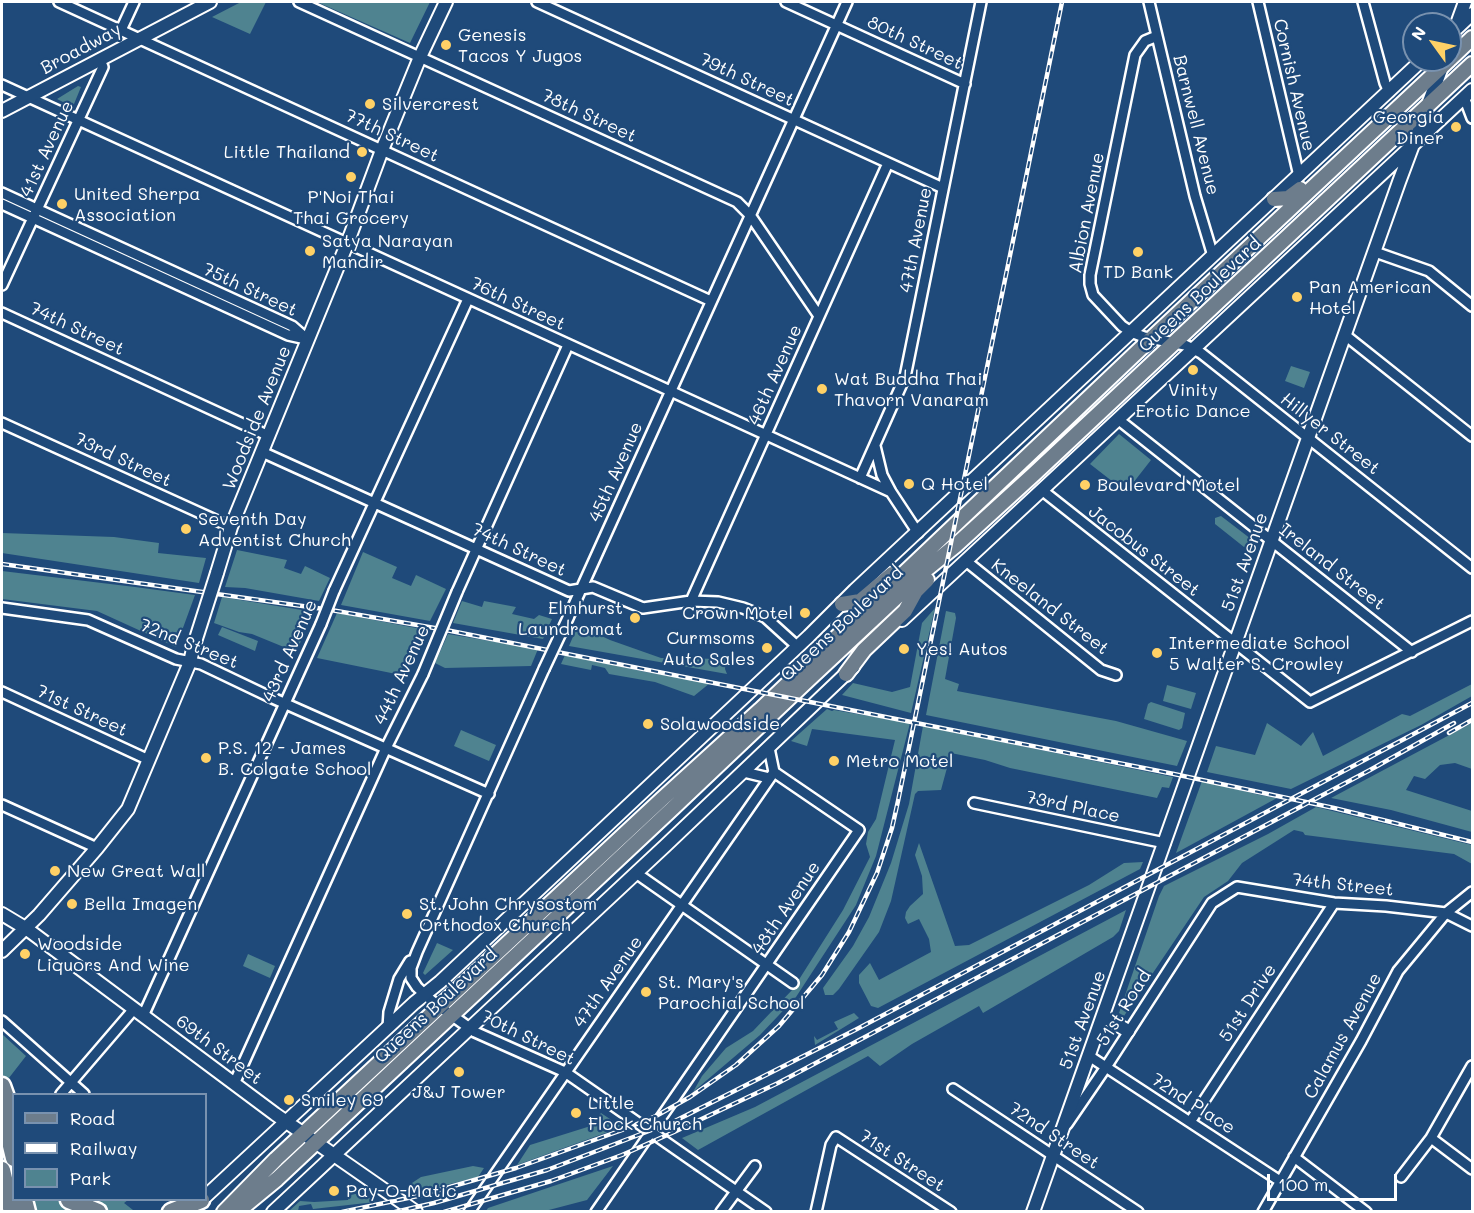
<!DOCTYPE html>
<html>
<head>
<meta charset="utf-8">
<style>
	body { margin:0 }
	#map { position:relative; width:1474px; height:1213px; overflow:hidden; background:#1f4a7a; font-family:Mali,sans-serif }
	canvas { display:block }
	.frame { position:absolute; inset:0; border:3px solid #fff; pointer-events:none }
	.legend { position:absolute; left:12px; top:1093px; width:195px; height:108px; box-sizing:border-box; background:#1f4a7a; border:2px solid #7992af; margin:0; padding:8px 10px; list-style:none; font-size:18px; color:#fff }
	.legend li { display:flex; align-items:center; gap:12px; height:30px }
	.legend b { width:30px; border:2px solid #7992af }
	.north { position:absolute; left:1402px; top:12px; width:60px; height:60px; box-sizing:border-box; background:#1f4a7a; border:2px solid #7992af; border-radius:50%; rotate:303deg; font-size:16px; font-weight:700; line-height:24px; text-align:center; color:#fff }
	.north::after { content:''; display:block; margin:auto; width:21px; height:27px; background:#ffd166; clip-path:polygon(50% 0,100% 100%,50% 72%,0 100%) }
	.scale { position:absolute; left:1267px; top:1174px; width:130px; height:27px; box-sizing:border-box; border:3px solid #fff; border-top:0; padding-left:8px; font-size:18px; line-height:21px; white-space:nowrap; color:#fff; -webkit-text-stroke:4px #1f4a7a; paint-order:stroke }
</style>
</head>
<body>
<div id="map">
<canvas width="1474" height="1213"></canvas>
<div class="frame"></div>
<ul class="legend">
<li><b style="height:8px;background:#6d7d8c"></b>Road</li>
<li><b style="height:8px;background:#fff"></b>Railway</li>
<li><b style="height:16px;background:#4f8390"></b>Park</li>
</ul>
<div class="north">N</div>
<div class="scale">100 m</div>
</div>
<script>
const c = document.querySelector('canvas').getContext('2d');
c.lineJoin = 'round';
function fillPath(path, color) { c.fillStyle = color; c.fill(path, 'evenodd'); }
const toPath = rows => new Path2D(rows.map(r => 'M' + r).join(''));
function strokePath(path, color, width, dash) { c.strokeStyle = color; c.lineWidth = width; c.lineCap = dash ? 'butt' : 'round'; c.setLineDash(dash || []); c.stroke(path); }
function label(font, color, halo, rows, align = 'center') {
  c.font = font + ' Mali,sans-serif'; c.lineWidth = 4.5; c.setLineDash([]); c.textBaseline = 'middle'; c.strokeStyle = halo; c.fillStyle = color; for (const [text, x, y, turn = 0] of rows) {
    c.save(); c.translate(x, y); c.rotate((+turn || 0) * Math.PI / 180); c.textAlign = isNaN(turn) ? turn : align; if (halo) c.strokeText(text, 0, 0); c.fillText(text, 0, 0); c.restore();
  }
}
fillPath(toPath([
	[241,2,266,2,250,34,212,17],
	[317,2,430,2,410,43],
	[78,86,81,87,74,104,71,106,57,99],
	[1291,366,1310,372,1304,388,1285,381],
	[1119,434,1151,460,1126,492,1090,464],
	[1221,516,1251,539,1251,546,1244,547,1215,524,1215,518],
	[2,533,114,537,159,543,158,553,206,558,199,583,2,553],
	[237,550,287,560,284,568,301,574,305,566,330,578,319,601,245,588,225,587],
	[363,552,397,567,392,578,411,586,416,575,446,589,430,621,341,605],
	[2,571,135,587,195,595,176,647,97,611,2,599],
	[222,597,314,612,296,652,252,634,239,632,214,623],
	[462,601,482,607,484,601,516,607,512,614,534,619,539,615,552,619,543,639,453,623],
	[935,608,911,713,842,695,853,683,892,692,910,687,922,623],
	[946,611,955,613,956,618,945,679,959,684,957,691,1116,721,1187,741,1177,766,926,715],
	[337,613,427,630,406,676,317,658],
	[578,625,610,640,661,658,726,659,725,669,727,674,569,646],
	[222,627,258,641,255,651,218,635],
	[448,634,538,649,531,666,445,668,435,663],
	[565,655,646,672,710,683,694,696,655,682,609,674,605,668,592,665,591,670,561,664],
	[1472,684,1472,696,1421,725,1291,789,1207,772,1216,746,1255,755,1267,723,1301,746,1313,732,1323,756,1402,714,1410,716],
	[1167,685,1196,693,1191,709,1163,701],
	[1151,702,1185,713,1182,728,1179,730,1144,719,1148,704],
	[827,709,832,711,834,710,910,723,876,856,856,905,796,997,760,1035,693,1092,702,1076,726,1048,753,1031,793,989,843,910,870,857,866,844,868,832,876,819,895,740,812,729,807,746,791,741],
	[1472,723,1472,769,1455,763,1440,765,1425,779,1414,776,1406,790,1472,811,1472,832,1391,810,1331,798],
	[923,726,1173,777,1169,788,1162,787,1157,798,1010,768,985,760,951,753,941,790,918,791,915,794,891,901,879,932,839,989,833,995,825,995,823,988,853,946,869,917,891,863,909,804],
	[461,730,496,745,489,761,454,746],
	[1202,781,1260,795,1277,798,1176,853],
	[1316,807,1472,845,1472,864,1454,854,1305,835,1303,832,1294,830,1242,863,1228,881,1204,897,1124,1016,1119,1013,1159,896,1164,886,1268,834],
	[919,843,955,946,969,945,1089,885,1124,863,1143,862,1140,869,878,1008,871,1006,859,983,859,975,870,963,879,980,931,952,929,939,919,919,908,924,905,918,906,912,910,906,923,894,922,876,915,855],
	[1126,910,1119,931,1113,937,983,1013,979,1006,912,1044,880,1066,868,1056,698,1150,682,1138,755,1107],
	[437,943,453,950,425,975,423,973],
	[248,954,275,966,270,978,243,966],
	[854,1013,859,1018,815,1045,814,1036,817,1040,838,1029,834,1022],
	[2,1034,26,1056,5,1083,2,1072],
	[601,1113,622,1127,517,1165,530,1145,597,1124,596,1119],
	[473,1166,484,1168,478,1177,418,1192,409,1185,421,1177],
	[613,1166,587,1200,545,1211,486,1211,488,1208],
	[363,1193,375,1202,313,1209,311,1204,299,1206,298,1211,289,1211,300,1201,314,1202,348,1200,348,1195],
	[31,1200,57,1200,76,1211,34,1211],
	[78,1200,128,1200,124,1203,133,1210,109,1210]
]), '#4f8390');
const street = toPath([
	[59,2,711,301],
	[299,2,737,202,750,215,819,316],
	[537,2,943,188],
	[786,2,965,84],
	[1149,2,1195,196,1213,256],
	[1258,2,1299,176],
	[1363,2,1385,83,1389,92],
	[121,30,134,2],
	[1157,36,1145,41,1135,55,1090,275,1090,284,1093,295,1122,326,1131,332,1144,337,1185,345,1201,353,1472,568],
	[2,85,891,492],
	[1464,97,1472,118],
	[2,193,292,326,308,340],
	[2,204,288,335,306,339],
	[1375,252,1429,271,1472,306],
	[2,285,103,67,100,60],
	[2,313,269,436],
	[1345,335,1472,436],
	[1119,420,1412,652],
	[2,423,231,527],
	[875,446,882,475,891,492,918,533],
	[262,452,569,591,593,587,643,608,691,601,718,602,743,608,765,617,798,647],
	[860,478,905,377,981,2],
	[1043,491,1310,702,1472,621],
	[966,561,1101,670,1116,675],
	[334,591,468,299],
	[457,592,568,345],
	[691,601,888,163],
	[2,608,88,620,176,659,201,664,268,696,489,794],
	[568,618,847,2],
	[544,669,417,952,411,968,411,978,417,987,432,1001,475,1032,565,1072,766,1212],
	[2,692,149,760],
	[744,772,769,778],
	[974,803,1165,843],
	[2,805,97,848],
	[636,873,793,983],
	[143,1016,321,624],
	[2,1021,84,1094],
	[388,1028,389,1012,399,979,410,961],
	[1089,1056,1280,1181],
	[234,1084,386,748,423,674],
	[953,1089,1138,1212],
	[61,1094,134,1009],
	[1190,1122,1334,903],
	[1067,1124,1106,1067,1212,903,1237,887,1334,903,1386,906,1446,913,1472,926],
	[1431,1138,1472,1169],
	[1294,1157,1366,1212],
	[1401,1177,1431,1138,1472,1066],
	[469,1212,774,772],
	[596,1212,859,830,774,772,769,748],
	[721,1212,755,1166],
	[816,1212,831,1145,836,1137,951,1212],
	[1263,1212,1361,1041,1398,971,1446,913,1472,892]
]);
const secondary = toPath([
	[1457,28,1472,14],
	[1450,43,1465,2],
	[2,111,210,2],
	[217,573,231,527,347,244,382,150,420,57,446,2],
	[902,620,1472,90],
	[2,914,27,929,275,1114,416,1212],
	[2,951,39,915,97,848,128,809,190,662,194,645],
	[1103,1016,1128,1031],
	[206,1196,414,1003,440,982,809,636,855,590,1422,60],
	[273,1212,666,845,853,667],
	[1033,1212,1399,182,1442,67]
]);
const primary = toPath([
	[1450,59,1472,38],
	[1274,199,1288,198,1300,189],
	[842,604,860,601,892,574],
	[846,674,864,650,905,611,916,591,927,580],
	[224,1212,276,1159,662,799,760,710,1138,351,1449,60],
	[237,1212,277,1179,673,808,807,681,928,568,955,546,1034,474,1472,64]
]);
const highway = toPath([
	[2,1086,7,1100,13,1120],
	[2,1109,14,1158],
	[2,1170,12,1212],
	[24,1200,27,1212],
	[69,1200,98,1212],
	[171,1212,201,1200]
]);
strokePath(street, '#fff', 14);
strokePath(secondary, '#fff', 16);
strokePath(primary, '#fff', 18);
strokePath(highway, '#fff', 21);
strokePath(street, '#1f4a7a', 9);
strokePath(secondary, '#1f4a7a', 12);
strokePath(primary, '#6d7d8c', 14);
strokePath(highway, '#6d7d8c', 16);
const rail = toPath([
	[2,564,331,610,446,630,1174,774,1334,808,1472,842],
	[1449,733,1472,720],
	[342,1212,422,1195,516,1168,625,1129,656,1116,690,1097,736,1065,779,1026,822,975,849,932,877,873,892,828,898,801,1062,2],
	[395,1212,434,1203,547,1170,675,1121,857,1029,1472,703],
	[444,1212,551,1181,622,1155,674,1132,778,1083,1370,770,1454,723]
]);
strokePath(rail, '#fff', 4.5);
strokePath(rail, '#1f4a7a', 2, [7]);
const streetBridge = toPath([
	[321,624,334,591],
	[544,669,568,618],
	[423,674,457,592]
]);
const secondaryBridge = toPath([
	[194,645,217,573]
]);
strokePath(streetBridge, '#fff', 14, []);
strokePath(secondaryBridge, '#fff', 16, []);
strokePath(streetBridge, '#1f4a7a', 9);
strokePath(secondaryBridge, '#1f4a7a', 12);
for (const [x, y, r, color] of [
	[446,45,6,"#ffd166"],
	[370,104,6,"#ffd166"],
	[1456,127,6,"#ffd166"],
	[362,152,6,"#ffd166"],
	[351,177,6,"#ffd166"],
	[62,204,6,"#ffd166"],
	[310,251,6,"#ffd166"],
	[1138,252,6,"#ffd166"],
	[1297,297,6,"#ffd166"],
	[1193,370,6,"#ffd166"],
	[822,389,6,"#ffd166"],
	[909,484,6,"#ffd166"],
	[1085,485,6,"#ffd166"],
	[186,529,6,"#ffd166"],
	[805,613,6,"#ffd166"],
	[635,618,6,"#ffd166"],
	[767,648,6,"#ffd166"],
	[904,649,6,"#ffd166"],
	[1157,653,6,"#ffd166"],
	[648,724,6,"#ffd166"],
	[206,758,6,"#ffd166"],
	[834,761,6,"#ffd166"],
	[55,871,6,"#ffd166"],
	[72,904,6,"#ffd166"],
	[407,914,6,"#ffd166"],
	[25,954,6,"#ffd166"],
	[646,992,6,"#ffd166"],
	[459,1072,6,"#ffd166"],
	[289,1100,6,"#ffd166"],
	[576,1113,6,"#ffd166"],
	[334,1191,6,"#ffd166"]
]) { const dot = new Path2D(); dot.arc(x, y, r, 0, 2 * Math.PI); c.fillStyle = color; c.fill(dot); strokePath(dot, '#1f4a7a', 2); }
label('18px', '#fff', '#1f4a7a', [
	["Genesis",458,35],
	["Tacos Y Jugos",458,56],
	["Silvercrest",382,104],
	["Georgia",1444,117,"right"],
	["Diner",1444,138,"right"],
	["Little Thailand",350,152,"right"],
	["United Sherpa",74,194],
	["Association",74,215],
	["P'Noi Thai",351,197,"center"],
	["Thai Grocery",351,218,"center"],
	["Satya Narayan",322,241],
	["Mandir",322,262],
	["TD Bank",1138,272,"center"],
	["Pan American",1309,287],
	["Hotel",1309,308],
	["Wat Buddha Thai",834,379],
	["Thavorn Vanaram",834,400],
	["Vinity",1193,390,"center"],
	["Erotic Dance",1193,411,"center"],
	["Q Hotel",921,484],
	["Boulevard Motel",1097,485],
	["Seventh Day",198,519],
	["Adventist Church",198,540],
	["Elmhurst",623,608,"right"],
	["Laundromat",623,629,"right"],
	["Crown Motel",793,613,"right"],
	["Curmsoms",755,638,"right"],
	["Auto Sales",755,659,"right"],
	["Intermediate School",1169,643],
	["5 Walter S. Crowley",1169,664],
	["Yes! Autos",916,649],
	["Solawoodside",660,724],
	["P.S. 12 - James",218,748],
	["B. Colgate School",218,769],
	["Metro Motel",846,761],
	["New Great Wall",67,871],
	["Bella Imagen",84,904],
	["St. John Chrysostom",419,904],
	["Orthodox Church",419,925],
	["Woodside",37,944],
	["Liquors And Wine",37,965],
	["St. Mary's",658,982],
	["Parochial School",658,1003],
	["J&J Tower",459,1092,"center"],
	["Smiley 69",301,1100],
	["Little",588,1103],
	["Flock Church",588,1124],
	["Pay-O-Matic",346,1191]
], 'left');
label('18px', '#fff', '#1f4a7a', [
	["80th Street",915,43,25],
	["Broadway",81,49,-28],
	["79th Street",747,80,25],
	["Cornish Avenue",1294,85,77],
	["78th Street",589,116,25],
	["Barnwell Avenue",1196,125,76],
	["77th Street",392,136,25],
	["41st Avenue",47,149,-65],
	["Albion Avenue",1087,213,-79],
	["47th Avenue",916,240,-79],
	["75th Street",250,290,25],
	["Queens Boulevard",1200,295,-43],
	["76th Street",518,304,25],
	["74th Street",77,329,25],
	["46th Avenue",775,375,-66],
	["Woodside Avenue",257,418,-68],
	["Hillyer Street",1330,434,38],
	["73rd Street",123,460,25],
	["45th Avenue",616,472,-66],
	["74th Street",519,550,25],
	["Jacobus Street",1144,551,38],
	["51st Avenue",1245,562,-70],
	["Ireland Street",1332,567,38],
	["Kneeland Street",1050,607,38],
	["Queens Boulevard",842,624,-43],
	["72nd Street",189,644,22],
	["43rd Avenue",290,651,-66],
	["44th Avenue",402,675,-65],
	["71st Street",82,711,25],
	["73rd Place",1073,807,12],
	["74th Street",1343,885,6],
	["48th Avenue",786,908,-56],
	["47th Avenue",608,982,-55],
	["51st Drive",1248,1003,-57],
	["Queens Boulevard",436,1006,-43],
	["51st Road",1124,1008,-58],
	["51st Avenue",1083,1020,-70],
	["Calamus Avenue",1343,1036,-61],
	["70th Street",528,1038,26],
	["69th Street",219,1050,37],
	["72nd Place",1193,1104,33],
	["72nd Street",1054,1136,34],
	["71st Street",902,1161,33]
]);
</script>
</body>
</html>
